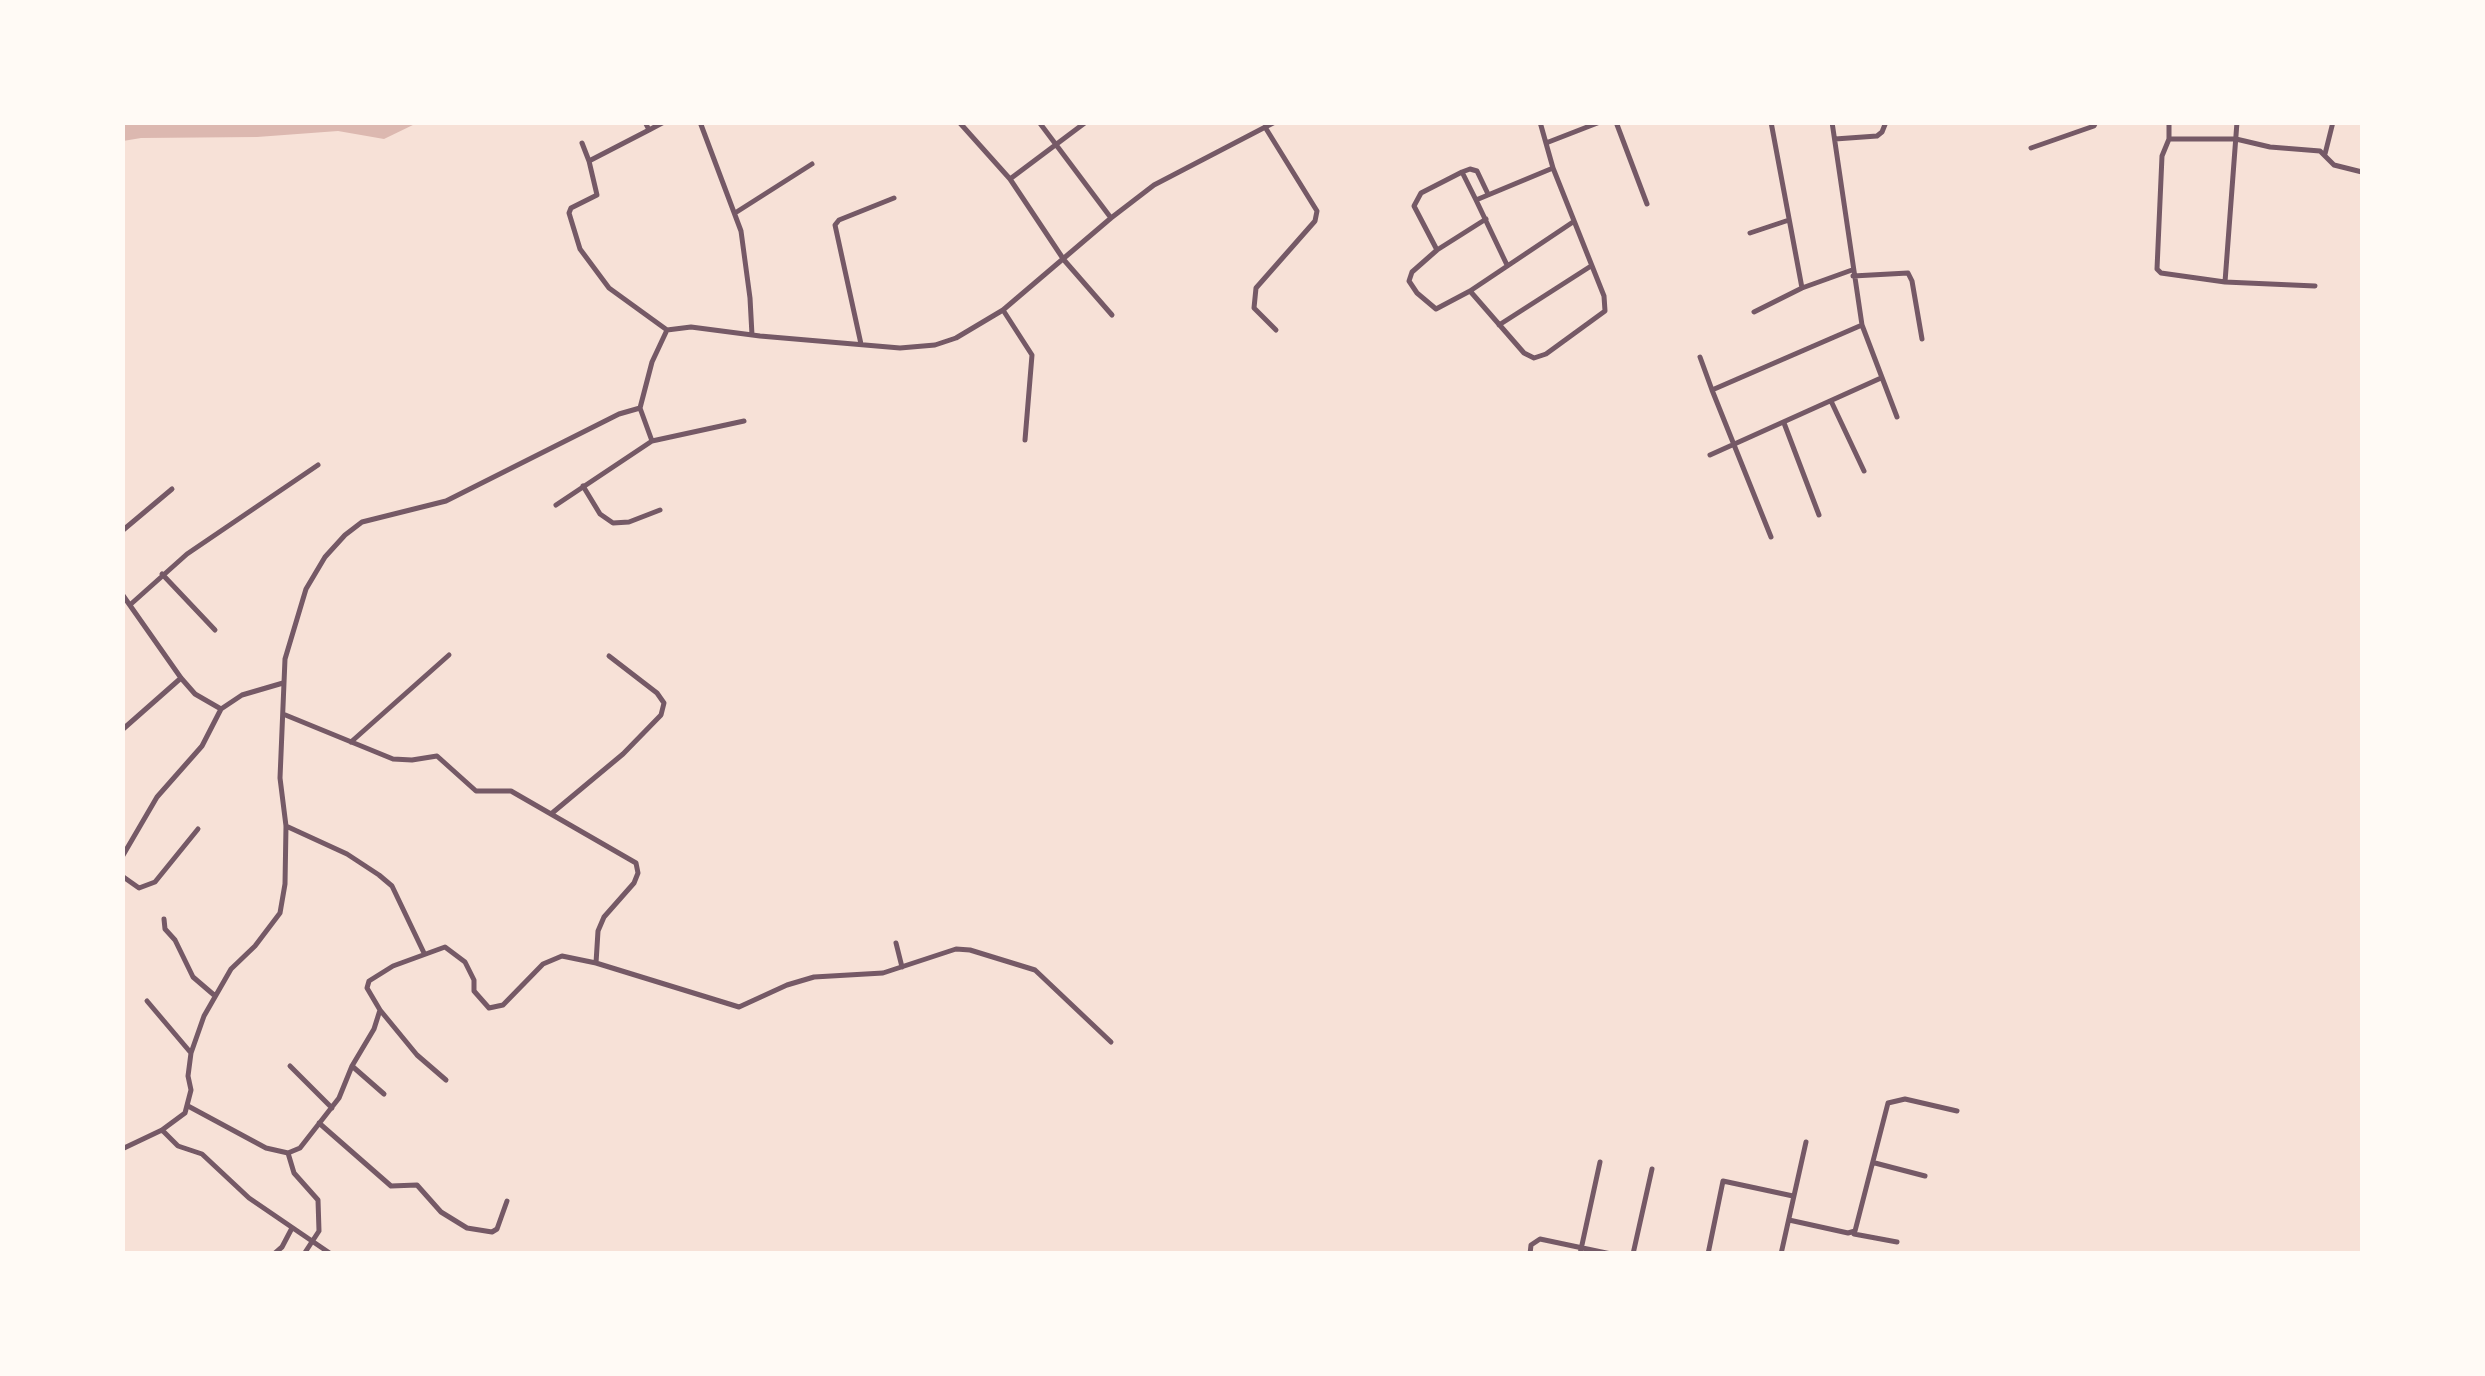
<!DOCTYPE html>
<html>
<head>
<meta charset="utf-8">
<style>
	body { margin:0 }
	#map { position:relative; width:2485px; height:1376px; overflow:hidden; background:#f7e1d7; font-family:"DM Sans",sans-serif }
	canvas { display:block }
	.frame { position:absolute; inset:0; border:125px solid #fffaf5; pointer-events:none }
</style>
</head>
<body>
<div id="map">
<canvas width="2485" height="1376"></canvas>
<div class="frame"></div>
</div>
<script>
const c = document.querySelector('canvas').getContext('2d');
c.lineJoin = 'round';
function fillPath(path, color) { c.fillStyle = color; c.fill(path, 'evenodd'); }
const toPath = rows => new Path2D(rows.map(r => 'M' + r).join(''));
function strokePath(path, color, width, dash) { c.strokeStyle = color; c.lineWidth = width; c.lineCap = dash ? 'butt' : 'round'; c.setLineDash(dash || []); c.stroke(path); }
fillPath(toPath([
	[123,122,417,122,417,123,384,139,338,131,257,137,141,138,123,141]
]), '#dcb8b0');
strokePath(toPath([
	[645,122,649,130,589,161,597,195,571,208,569,213,580,249,609,288,667,330],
	[700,122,741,231,750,298,752,335],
	[959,122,1010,179,1064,260,1112,315],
	[1039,122,1111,218],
	[1616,122,1647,204],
	[1771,122,1802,288],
	[1832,122,1862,325,1897,417],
	[2169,122,2169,139,2162,156,2157,269,2161,273,2225,282],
	[2237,122,2225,282,2315,286],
	[1265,127,1317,211,1315,221,1256,288,1254,308,1276,330],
	[649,130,664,122],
	[1835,139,1877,136,1882,132,1886,122],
	[2169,139,2236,139,2270,147,2320,151,2334,165,2362,172],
	[582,143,589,161],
	[1546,143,1600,122],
	[2031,148,2094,126,2096,122],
	[2325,154,2333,122],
	[1462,172,1470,169,1477,171,1488,194],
	[1010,179,1086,122],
	[1476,200,1462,172,1421,193,1414,206,1437,250,1486,219],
	[735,213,812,164],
	[1750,233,1789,220],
	[1437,250,1412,272,1409,281,1417,293,1436,309,1470,291,1573,222],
	[1507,265,1476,200,1553,168],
	[1853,276,1908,273,1912,281,1922,339],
	[1470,291,1524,353,1534,358,1546,354,1605,311,1604,296,1553,168,1540,122],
	[1003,310,1032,355,1025,440],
	[1754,312,1802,288,1852,270],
	[1499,325,1591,266],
	[861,344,835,225,839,220,894,198],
	[1700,357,1712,390],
	[1831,401,1864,471],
	[640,408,652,441,744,421],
	[1784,423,1819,515],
	[1710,455,1881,378],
	[583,486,600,514,613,523,629,522,660,510],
	[556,505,652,441],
	[122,531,172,489],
	[1771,537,1712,390,1862,325],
	[162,574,215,630],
	[122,594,181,678,195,694,221,709],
	[131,604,187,554,318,465],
	[283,714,393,759,412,760,437,756,476,791,511,791,636,863,638,873,634,883,604,917,598,931,596,963],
	[122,730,181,678],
	[351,742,449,655],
	[551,814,623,754,661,715,664,703,657,693,609,656],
	[286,826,347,854,379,875,392,886,424,953],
	[122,857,157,797,202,746,221,709,242,695,283,683],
	[122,876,139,888,155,882,198,829],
	[164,919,165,929,175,940,193,977,214,995],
	[896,943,902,967],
	[147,1001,191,1053],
	[380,1010,417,1055,446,1080],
	[290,1066,332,1108],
	[352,1066,384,1094],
	[188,1106,266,1148,288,1153,300,1148,339,1098,352,1066,374,1029,380,1010,367,988,369,981,393,966,445,947,465,962,474,980,474,991,489,1008,503,1005,543,964,562,956,596,963,739,1007,787,985,814,977,883,973,956,949,970,950,1035,970,1111,1042],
	[319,1123,391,1186,417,1185,441,1212,467,1228,492,1232,497,1229,507,1201],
	[162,1130,178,1146,202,1154,249,1198,331,1254],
	[122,1149,162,1130,185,1113,191,1090,188,1076,191,1053,204,1016,231,969,255,946,280,913,285,884,286,826,280,778,285,659,306,589,325,557,345,535,362,522,446,501,619,414,640,408,652,362,667,330,691,327,760,336,900,348,935,345,956,338,1003,310,1111,218,1154,185,1275,122],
	[288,1153,294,1173,318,1200,319,1231,304,1254],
	[1875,1163,1925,1176],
	[1789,1220,1848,1233,1855,1231,1888,1103,1905,1099,1957,1111],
	[1854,1234,1897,1242],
	[274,1254,282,1247,292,1228],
	[1530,1254,1531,1245,1540,1239,1611,1254],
	[1580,1254,1600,1162],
	[1633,1254,1652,1169],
	[1708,1254,1723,1181,1793,1196],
	[1781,1254,1806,1142]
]), '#755966', 5);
</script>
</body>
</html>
